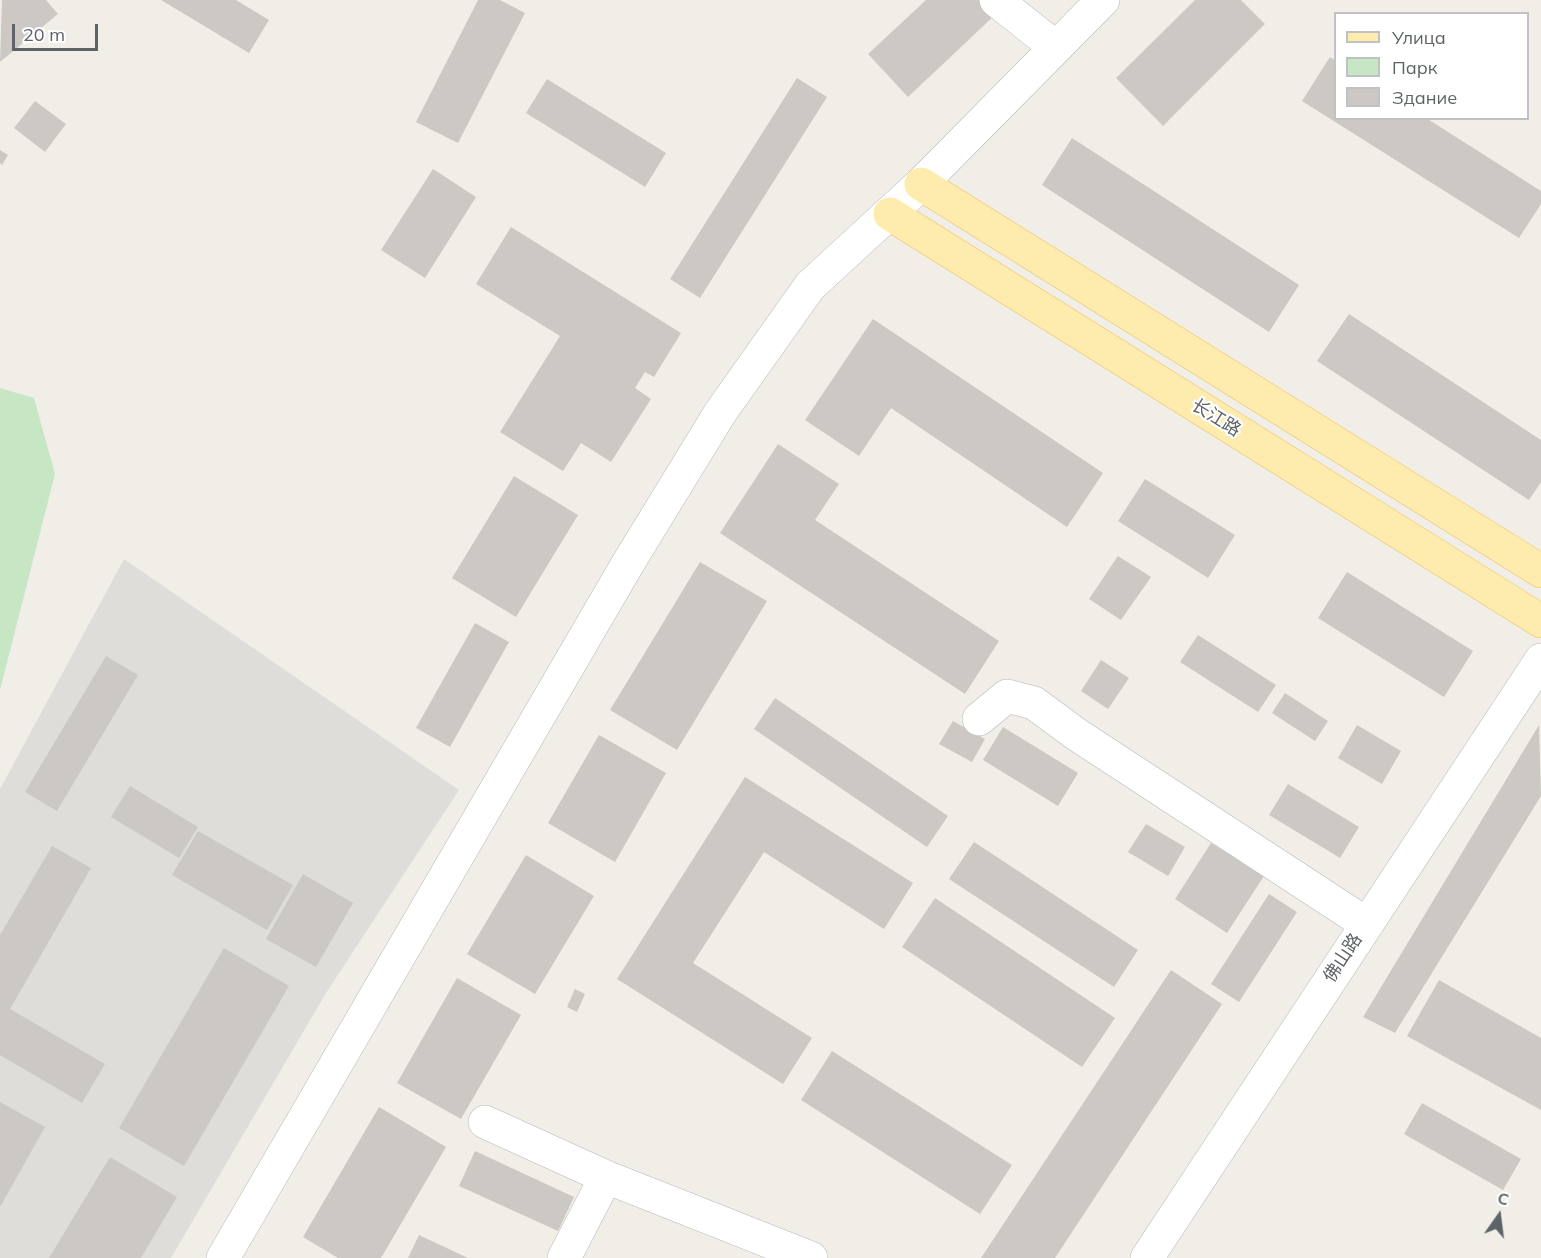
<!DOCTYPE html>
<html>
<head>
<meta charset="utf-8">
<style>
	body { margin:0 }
	#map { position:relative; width:1541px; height:1258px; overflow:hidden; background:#f0eee7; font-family:Mulish,sans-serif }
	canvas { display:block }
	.legend { position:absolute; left:1334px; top:12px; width:195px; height:108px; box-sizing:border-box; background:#fff; border:2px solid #bfc1c2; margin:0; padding:8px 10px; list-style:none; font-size:18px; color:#5e6367 }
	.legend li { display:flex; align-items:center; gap:12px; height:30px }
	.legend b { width:30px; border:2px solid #bfc1c2 }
	.north { position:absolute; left:1469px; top:1186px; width:60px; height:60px; -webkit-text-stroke:4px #fff; paint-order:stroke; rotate:14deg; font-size:16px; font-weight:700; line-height:24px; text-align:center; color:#5e6367 }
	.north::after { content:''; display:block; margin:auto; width:21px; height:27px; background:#5e6367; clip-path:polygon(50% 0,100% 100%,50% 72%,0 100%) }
	.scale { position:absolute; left:12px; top:24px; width:86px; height:27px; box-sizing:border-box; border:3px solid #5e6367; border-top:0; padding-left:8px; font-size:18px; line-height:21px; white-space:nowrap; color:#5e6367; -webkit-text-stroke:4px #fff; paint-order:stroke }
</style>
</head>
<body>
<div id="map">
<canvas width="1541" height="1258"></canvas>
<ul class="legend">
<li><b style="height:8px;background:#feecaf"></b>Улица</li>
<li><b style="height:16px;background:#c7e7c4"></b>Парк</li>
<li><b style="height:16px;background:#ccc9c4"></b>Здание</li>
</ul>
<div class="north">С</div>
<div class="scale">20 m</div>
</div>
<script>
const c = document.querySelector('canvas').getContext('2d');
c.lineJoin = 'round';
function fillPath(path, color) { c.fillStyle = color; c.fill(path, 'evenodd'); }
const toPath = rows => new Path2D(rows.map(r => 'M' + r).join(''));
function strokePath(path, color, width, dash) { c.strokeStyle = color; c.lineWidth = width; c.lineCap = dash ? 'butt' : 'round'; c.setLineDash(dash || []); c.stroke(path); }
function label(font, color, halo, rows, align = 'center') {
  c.font = font + ' Mulish,"Noto Sans SC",sans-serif'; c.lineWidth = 4.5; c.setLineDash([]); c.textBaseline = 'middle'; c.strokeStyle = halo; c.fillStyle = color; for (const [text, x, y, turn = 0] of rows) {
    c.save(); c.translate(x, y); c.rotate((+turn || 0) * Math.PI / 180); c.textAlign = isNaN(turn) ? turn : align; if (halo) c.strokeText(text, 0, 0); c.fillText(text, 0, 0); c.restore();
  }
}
fillPath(toPath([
	[124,559,459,790,326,993,171,1258,0,1258,0,789]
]), '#dfddd9');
fillPath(toPath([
	[0,388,34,398,55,474,0,690]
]), '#c7e7c4');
fillPath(toPath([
	[2,0,46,0,58,14,0,62],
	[161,0,236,0,269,20,249,53],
	[478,0,500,0,525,13,458,143,416,122],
	[926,0,980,0,995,15,908,97,868,54],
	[1195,0,1241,0,1265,24,1163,126,1116,78],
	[1330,57,1336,61,1336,118,1426,118,1541,191,1541,204,1519,238,1302,101],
	[797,78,827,97,700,298,670,279],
	[547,79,666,153,645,187,526,113],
	[35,101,66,124,45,152,14,128],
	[1072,138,1299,285,1269,332,1042,185],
	[0,150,8,155,2,165,0,163],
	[433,169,476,197,425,278,381,250],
	[511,227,681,333,654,377,645,372,635,388,651,399,611,462,581,443,563,471,500,432,560,336,476,284],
	[1349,314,1541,440,1541,482,1529,500,1317,361],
	[873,319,1103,473,1067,527,891,408,859,456,805,420],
	[778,444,839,484,815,520,999,641,965,694,720,533],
	[514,476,578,515,516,617,452,578],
	[1145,479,1235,535,1208,578,1118,521],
	[1118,556,1151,577,1121,620,1089,599],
	[700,562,767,601,677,750,610,710],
	[1347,572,1473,651,1444,697,1318,618],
	[475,623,509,642,450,747,416,728],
	[1198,635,1276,685,1258,712,1180,662],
	[106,656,138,675,57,811,25,792],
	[1101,660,1129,678,1108,709,1081,691],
	[1285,693,1328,721,1315,741,1272,713],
	[775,698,948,816,927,847,754,729],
	[953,721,985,739,972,762,939,744],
	[1357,725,1401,751,1382,784,1338,758],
	[1539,725,1541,796,1395,1033,1363,1017],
	[1003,727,1078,773,1058,806,983,760],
	[599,735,666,773,615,862,548,823],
	[745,777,913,883,884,929,764,852,693,963,812,1038,783,1084,617,979],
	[1288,784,1359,827,1340,858,1269,815],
	[130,786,198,827,179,858,111,817],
	[1146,824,1185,847,1168,876,1128,852],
	[198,831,293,885,267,930,172,875],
	[974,842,1138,950,1114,987,949,879],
	[1211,843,1264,876,1227,933,1175,899],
	[52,846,91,868,10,1009,105,1064,82,1103,0,1055,0,935],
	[526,855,594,896,535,994,467,954],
	[303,874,353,903,316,967,266,939],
	[1269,894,1297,912,1239,1002,1211,984],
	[935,898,1115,1018,1082,1067,902,947],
	[224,948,289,986,184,1166,119,1128],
	[1171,970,1222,1004,1055,1258,981,1258],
	[457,978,521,1015,461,1119,397,1083],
	[1439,980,1541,1038,1541,1110,1407,1036],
	[575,989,585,994,577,1012,567,1007],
	[832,1051,1012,1165,980,1214,801,1100],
	[0,1102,45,1127,0,1207],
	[1422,1103,1521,1159,1503,1190,1404,1134],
	[379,1107,446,1147,381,1258,338,1258,303,1237],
	[475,1151,574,1197,558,1231,459,1186],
	[110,1157,177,1197,141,1258,49,1258],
	[419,1235,468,1258,408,1258]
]), '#ccc9c4');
const minor = toPath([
	[996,0,1055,47],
	[979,719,1007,696,1034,703,1076,734,1365,923],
	[485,1122,606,1177,811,1258],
	[223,1258,627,565,720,413,810,286,921,184,1103,0],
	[564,1258,606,1177],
	[1147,1258,1541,660]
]);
const major = toPath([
	[921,184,1541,571],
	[890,214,1541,621]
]);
strokePath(minor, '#b4b8bb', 34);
strokePath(major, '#f0bf60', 34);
strokePath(minor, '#fff', 33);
strokePath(major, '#feecaf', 33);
label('18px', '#5e6367', '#fff', [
	["长江路",1216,418,32],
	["佛山路",1343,958,-57]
]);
</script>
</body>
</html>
